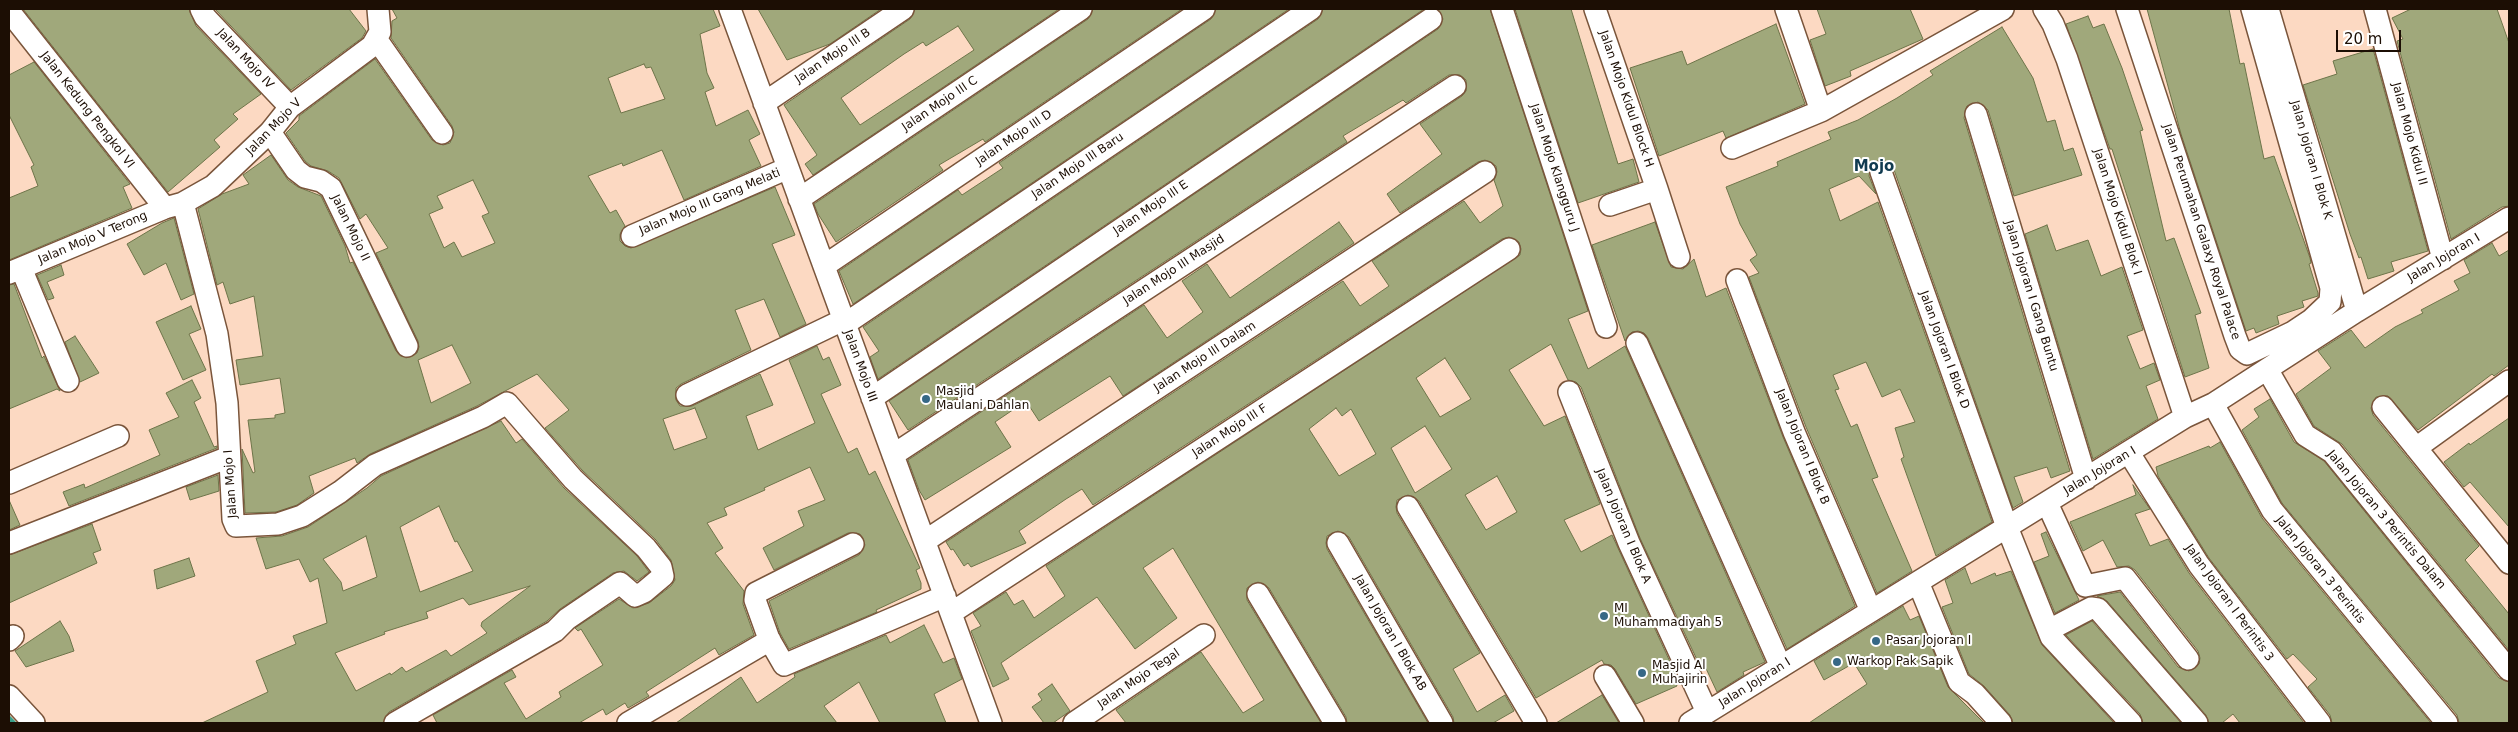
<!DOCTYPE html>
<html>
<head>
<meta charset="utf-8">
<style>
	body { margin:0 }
	#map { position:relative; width:2518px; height:732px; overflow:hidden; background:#fcd9c2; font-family:"DejaVu Sans",sans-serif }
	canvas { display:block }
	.frame { position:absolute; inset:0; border:10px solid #1c0e04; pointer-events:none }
	.scale { position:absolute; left:2336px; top:30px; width:65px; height:22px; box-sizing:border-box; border:2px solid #1c0e04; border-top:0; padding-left:6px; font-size:15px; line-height:18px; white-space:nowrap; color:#1c0e04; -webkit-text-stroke:4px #fff; paint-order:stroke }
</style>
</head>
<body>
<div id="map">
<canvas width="2518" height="732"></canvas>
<div class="frame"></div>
<div class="scale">20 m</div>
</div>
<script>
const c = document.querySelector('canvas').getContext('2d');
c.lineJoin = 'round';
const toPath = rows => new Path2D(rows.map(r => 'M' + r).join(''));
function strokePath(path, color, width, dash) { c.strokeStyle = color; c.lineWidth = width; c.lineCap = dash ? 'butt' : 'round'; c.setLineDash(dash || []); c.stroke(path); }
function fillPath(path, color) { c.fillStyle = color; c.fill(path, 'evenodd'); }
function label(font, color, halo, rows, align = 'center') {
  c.font = font + ' "DejaVu Sans",sans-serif'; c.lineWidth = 4; c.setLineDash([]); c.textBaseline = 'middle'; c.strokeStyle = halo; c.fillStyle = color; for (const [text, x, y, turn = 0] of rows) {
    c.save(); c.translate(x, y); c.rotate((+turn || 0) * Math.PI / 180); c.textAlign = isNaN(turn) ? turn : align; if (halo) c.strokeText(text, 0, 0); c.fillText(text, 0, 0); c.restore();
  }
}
strokePath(toPath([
	[9,719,13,723]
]), '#3a9f8a', 6);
const building = toPath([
	[23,9,189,9,196,26,261,94,233,114,238,119,214,140,220,147,168,192,23,9],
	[215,9,349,9,366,31,362,38,291,90,215,9],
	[392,9,713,9,720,26,700,34,707,73,714,88,705,92,716,126,748,110,760,134,749,140,761,166,684,200,662,150,623,166,622,163,588,176,610,213,616,210,625,226,620,234,620,241,625,246,631,248,775,187,795,235,772,244,806,324,780,337,764,299,735,310,751,350,681,384,676,388,676,400,680,406,692,406,760,374,773,405,746,416,758,450,815,423,789,360,817,346,823,360,829,357,841,385,821,394,848,453,857,448,869,475,875,471,920,568,916,570,921,583,921,589,876,610,877,612,789,649,780,633,769,601,859,555,865,545,860,534,848,533,774,570,763,548,804,526,798,511,825,500,810,467,764,488,765,490,724,508,727,515,707,523,723,548,715,553,744,591,743,604,754,635,719,655,715,648,646,692,649,696,628,708,625,703,606,715,603,709,579,723,437,723,433,715,512,670,516,677,504,683,526,719,561,697,559,692,603,665,581,629,578,631,575,628,619,599,633,608,649,603,671,586,675,580,671,560,656,540,582,470,545,428,569,410,537,374,477,406,370,454,357,463,355,458,309,476,314,493,297,505,276,512,245,513,242,449,253,473,255,472,248,420,275,418,275,415,285,413,280,378,240,385,236,360,263,356,254,296,230,304,223,282,217,285,198,209,222,194,249,184,243,175,271,155,288,180,298,187,321,196,345,246,350,263,353,262,396,351,406,358,417,353,419,347,418,341,376,253,388,248,366,214,360,219,339,178,328,171,311,166,305,161,286,133,299,120,299,116,375,59,432,140,443,145,450,143,454,132,452,126,391,38,392,21,397,18,392,9],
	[644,64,646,68,651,67,665,99,621,113,608,78,644,64],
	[473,180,489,213,482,216,495,243,462,257,454,242,444,248,429,214,443,208,437,196,473,180],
	[452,345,471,383,431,403,418,360,452,345],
	[695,408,707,438,674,450,663,419,695,408],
	[758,9,881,9,830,44,787,60,758,9],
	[915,9,1059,9,813,175,805,164,817,155,784,105,910,19,915,9],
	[958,26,974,50,860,125,841,98,904,54,923,42,926,46,958,26],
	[1093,9,1182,9,985,142,983,139,939,165,943,170,836,242,818,214,814,204,1088,19,1093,9],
	[1216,9,1289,9,853,304,839,271,958,190,962,195,1003,168,999,163,1211,19,1216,9],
	[1323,9,1424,9,878,379,870,357,879,351,863,327,1318,19,1323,9],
	[1438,9,1490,9,1588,311,1568,319,1588,369,1625,346,1765,662,1743,672,1744,675,1717,692,1703,662,1699,664,1640,538,1581,387,1576,382,1568,380,1551,344,1509,370,1544,426,1565,416,1600,504,1564,520,1581,552,1612,535,1676,675,1673,676,1677,686,1636,704,1615,669,1611,665,1604,664,1602,660,1536,698,1419,501,1408,495,1397,500,1396,507,1397,513,1480,653,1453,669,1477,712,1505,695,1514,711,1493,723,1454,723,1453,717,1349,537,1338,531,1327,536,1326,543,1327,549,1428,723,1347,723,1346,717,1269,588,1258,582,1247,588,1247,600,1321,723,1126,723,1116,710,1201,652,1243,713,1264,700,1173,548,1143,568,1177,618,1135,649,1097,597,1001,663,1009,679,993,687,971,631,981,626,973,613,1006,592,1014,605,1023,600,1034,618,1065,596,1046,566,1520,255,1521,249,1519,242,1509,237,1502,239,1093,505,1082,489,1066,499,1019,531,1026,543,971,567,968,563,964,566,953,549,951,550,946,542,1343,281,1360,306,1389,286,1372,261,1464,201,1480,223,1503,206,1494,180,1497,172,1496,166,1485,160,1478,162,1400,213,1387,194,1442,154,1420,124,1462,96,1466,91,1466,80,1460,75,1449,75,1406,103,1403,100,1343,136,1347,142,908,430,889,401,1438,29,1443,19,1438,9],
	[1445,358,1471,399,1440,417,1416,378,1445,358],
	[1336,408,1342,416,1351,409,1376,454,1339,476,1309,429,1336,408],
	[1425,426,1452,469,1415,493,1391,448,1425,426],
	[1497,476,1517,512,1486,530,1465,495,1497,476],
	[1515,9,1571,9,1618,164,1633,159,1639,182,1578,203,1515,9],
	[1817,9,1910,9,1923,39,1850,71,1851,76,1825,86,1810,40,1826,34,1817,9],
	[2147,9,2229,9,2240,64,2244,63,2264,159,2274,156,2310,258,2311,263,2309,264,2318,293,2318,296,2302,301,2304,307,2277,316,2279,324,2256,333,2254,328,2246,331,2181,134,2147,9],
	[2411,9,2497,9,2509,43,2509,206,2502,207,2451,239,2397,41,2403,39,2392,18,2411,9],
	[2088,16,2093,28,2104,24,2122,68,2143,130,2140,131,2166,241,2174,238,2201,313,2195,315,2209,368,2185,377,2112,149,2110,149,2066,24,2088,16],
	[1776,24,1805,104,1726,138,1723,131,1659,156,1630,68,1682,51,1687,65,1776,24],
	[2002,27,2033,78,2047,122,2055,120,2064,151,2073,148,2082,175,2014,196,1988,110,1978,102,1967,106,1964,118,2070,471,2051,478,2047,467,2014,477,2023,502,2013,508,1893,167,1883,160,1871,164,1869,176,1876,194,1859,176,1829,189,1840,221,1878,202,1992,522,1936,556,1901,459,1904,457,1895,428,1915,422,1900,389,1882,397,1866,362,1833,375,1839,389,1835,390,1851,427,1857,424,1878,477,1872,479,1912,571,1877,593,1806,427,1749,277,1759,273,1750,260,1757,255,1740,224,1726,187,1778,166,1777,162,1831,139,1828,132,1858,120,1897,98,1933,75,1930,71,2002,27],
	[2373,49,2428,251,2391,262,2394,271,2368,279,2361,257,2359,258,2350,234,2303,85,2337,74,2333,61,2373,49],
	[34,62,130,184,123,187,132,208,9,260,9,198,38,186,31,167,34,165,9,115,9,75,34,62],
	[174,218,194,294,181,300,166,263,144,275,127,244,162,223,174,218],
	[1339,222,1354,243,1123,396,1110,376,1039,421,1026,401,995,422,1011,447,925,500,919,490,908,460,1144,305,1167,338,1203,312,1182,281,1207,264,1230,298,1339,222],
	[1655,222,1671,267,1683,269,1694,259,1706,297,1726,288,1783,437,1855,606,1787,649,1648,338,1644,333,1638,331,1632,332,1625,341,1592,245,1655,222],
	[2047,225,2056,251,2088,240,2101,276,2122,267,2143,330,2127,336,2140,369,2154,363,2160,380,2146,386,2158,419,2093,459,2025,234,2047,225],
	[2492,243,2499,256,2509,250,2509,365,2494,376,2492,374,2418,430,2388,396,2376,397,2371,408,2373,415,2479,546,2465,560,2509,614,2509,650,2342,444,2314,426,2296,394,2331,368,2318,351,2351,330,2365,348,2395,327,2423,313,2421,310,2459,290,2454,281,2470,273,2464,260,2492,243],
	[61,265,64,275,47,282,54,298,48,300,37,275,61,265],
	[14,284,42,358,44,356,60,391,57,389,9,409,9,285,14,284],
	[191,306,201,329,189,334,206,370,183,380,156,322,191,306],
	[75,336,99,373,80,382,65,342,75,336],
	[192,380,201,398,194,402,214,447,217,446,217,448,69,506,63,492,84,484,85,488,160,455,149,430,179,417,166,393,192,380],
	[2270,399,2294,442,2324,461,2499,678,2509,682,2509,723,2459,723,2457,715,2282,503,2242,430,2259,417,2254,409,2270,399],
	[2509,418,2509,527,2470,482,2464,487,2444,462,2469,443,2470,445,2509,418],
	[501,421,516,443,522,439,564,488,637,556,649,572,637,581,624,571,613,573,560,609,547,621,389,712,383,723,202,723,268,692,256,661,296,644,293,636,327,623,318,578,310,582,299,559,266,569,256,538,282,536,308,527,367,488,381,476,501,421],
	[439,506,455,542,457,541,473,571,420,592,400,527,439,506],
	[366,536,377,577,343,591,341,582,323,559,366,536],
	[530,586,482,622,481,626,487,633,451,656,446,650,406,672,402,667,391,675,390,673,356,691,335,653,385,634,384,632,428,618,426,612,463,598,469,605,530,586],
	[2220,442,2262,518,2431,723,2332,723,2330,715,2308,687,2317,679,2293,654,2287,659,2209,558,2158,476,2156,467,2209,446,2210,448,2220,442],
	[218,475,219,491,190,500,186,487,218,475],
	[2133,485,2150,509,2135,514,2150,546,2168,539,2189,573,2304,723,2240,723,2233,714,2222,723,2209,723,2206,715,2107,601,2097,596,2120,592,2178,667,2189,671,2199,664,2200,658,2198,651,2135,570,2129,566,2117,567,2103,540,2083,551,2070,522,2136,495,2133,485],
	[9,500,20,525,9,530,9,500],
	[92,524,101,550,93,553,97,563,9,603,9,555,92,524],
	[2046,532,2079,600,2055,613,2034,562,2049,556,2041,534,2046,532],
	[189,558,195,576,157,589,154,570,189,558],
	[1965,568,1971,584,1995,573,1996,576,2011,571,2042,645,2114,723,2013,723,2010,715,1984,686,1969,674,1942,607,1953,603,1945,580,1965,568],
	[1903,606,1910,620,1919,616,1948,687,1984,723,1809,723,1867,684,1854,663,1824,680,1814,661,1903,606],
	[60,621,69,636,74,651,26,667,15,651,60,621],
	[2092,621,2181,723,2143,723,2140,714,2066,635,2092,621],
	[924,625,943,663,954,658,962,679,934,694,946,723,880,723,859,682,824,706,837,723,676,723,741,677,757,703,795,677,794,674,886,635,890,643,924,625],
	[1052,684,1070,711,1053,723,1044,723,1032,707,1042,700,1038,694,1052,684],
	[1602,695,1619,723,1556,723,1602,695]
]);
fillPath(building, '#a0a87b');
strokePath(building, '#6d7449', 1);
const street = toPath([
	[201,9,205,17,290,107],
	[730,9,991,723],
	[1502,9,1606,327],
	[1595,9,1657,189,1610,205],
	[1786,9,1821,111],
	[2044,9,2053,24,2067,59,2185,417],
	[2127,9,2235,336,2240,349,2247,354,2293,332,2311,320,2330,302,2331,288,2252,9],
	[2268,9,2357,311],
	[2375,9,2443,259],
	[9,11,165,208],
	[377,40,442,133],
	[764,103,903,9],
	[1976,114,2086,479],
	[270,132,296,170,305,177,321,181,331,188,407,346],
	[1732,148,1821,111,2003,9],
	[1881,172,2007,527,2051,637,2131,723],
	[1657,189,1679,257],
	[799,199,1081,9],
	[183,203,217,334,227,403,233,519,236,526,278,524,302,516,340,492,375,465,483,417,507,403,573,479,646,548,661,567,663,576,644,592,635,596,620,583,567,619,555,631,395,723],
	[632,236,788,168],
	[824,266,1204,9],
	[21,268,68,381],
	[9,273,165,208,183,203,213,186,270,132,290,107,372,46,380,32,378,9],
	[1737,280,1794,432,1871,611],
	[845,324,1311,9],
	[1637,343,1781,667],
	[2267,369,2305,435,2332,452,2509,670],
	[1569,392,1629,543,1707,712],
	[687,395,843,320],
	[872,398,1431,19],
	[2213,404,2272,510,2447,723],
	[2383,407,2509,563],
	[2416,448,2509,381],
	[2129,453,2199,565,2320,723],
	[893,455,1455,86],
	[9,483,118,436],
	[2047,503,2085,586,2125,578,2188,659],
	[1408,507,1536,723],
	[925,541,1485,172],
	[9,543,229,457],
	[1338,543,1442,723],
	[853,544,756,593,755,600,769,639,784,665,945,596],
	[1918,582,1959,682,1975,694,2001,723],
	[1258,594,1335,723],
	[951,613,1509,249],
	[2049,630,2091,608,2098,609,2197,723],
	[9,640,13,636],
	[1605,676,1633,723],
	[9,696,34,723],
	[628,723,770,640],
	[1074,723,1204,635],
	[1690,723,2185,417,2213,404,2357,311,2509,218]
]);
strokePath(street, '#7a553b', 24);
strokePath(street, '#fff', 21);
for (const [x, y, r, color] of [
	[926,399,5,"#366886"],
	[1604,616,5,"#366886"],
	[1876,641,5,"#366886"],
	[1837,662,5,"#366886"],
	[1642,673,5,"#366886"]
]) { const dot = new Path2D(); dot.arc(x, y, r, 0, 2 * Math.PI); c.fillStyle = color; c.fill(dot); strokePath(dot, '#fff', 2); }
label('12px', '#1c0e04', '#fff', [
	["Jalan Mojo III B",833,56,-34],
	["Jalan Mojo IV",245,59,47],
	["Jalan Mojo Kidul Block H",1626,99,71],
	["Jalan Mojo III C",940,104,-34],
	["Jalan Kedung Pengkol VI",87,110,52],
	["Jalan Mojo V",274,127,-46],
	["Jalan Mojo Kidul II",2409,134,75],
	["Jalan Mojo III D",1014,138,-34],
	["Jalan Jojoran I Blok K",2311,160,74],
	["Jalan Mojo III Baru",1078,166,-34],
	["Jalan Mojo Klangguru J",1554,168,72],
	["Jalan Mojo III Gang Melati",710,202,-23],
	["Jalan Mojo III E",1151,208,-34],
	["Jalan Mojo Kidul Blok I",2117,212,72],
	["Jalan Mojo II",350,228,64],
	["Jalan Perumahan Galaxy Royal Palace",2201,232,72],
	["Jalan Mojo V Terong",93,238,-23],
	["Jalan Jojoran I",2444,258,-31],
	["Jalan Mojo III Masjid",1174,270,-33],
	["Jalan Jojoran I Gang Buntu",2031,296,73],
	["Jalan Jojoran I Blok D",1944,350,70],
	["Jalan Mojo III Dalam",1205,357,-33],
	["Jalan Mojo III",860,366,70],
	["Jalan Mojo III F",1230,431,-33],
	["Jalan Jojoran I Blok B",1802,447,68],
	["Jalan Jojoran I",2100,471,-31],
	["Jalan Mojo I",231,484,-94],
	["Jalan Jojoran 3 Perintis Dalam",2386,520,50],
	["Jalan Jojoran I Blok A",1623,526,67],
	["Jalan Jojoran 3 Perintis",2320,570,51],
	["Jalan Jojoran I Perintis 3",2229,603,54],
	["Jalan Jojoran I Blok AB",1390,633,60],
	["Jalan Mojo Tegal",1139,679,-34],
	["Jalan Jojoran I",1755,683,-32]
]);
label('12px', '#1c0e04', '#fff', [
	["Masjid",936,392],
	["Maulani Dahlan",936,406],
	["MI",1614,609],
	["Muhammadiyah 5",1614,623],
	["Pasar Jojoran I",1886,641],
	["Warkop Pak Sapik",1847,662],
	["Masjid Al",1652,666],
	["Muhajirin",1652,680]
], 'left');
label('bold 15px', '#103a50', '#fff', [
	["Mojo",1874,167]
]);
</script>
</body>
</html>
